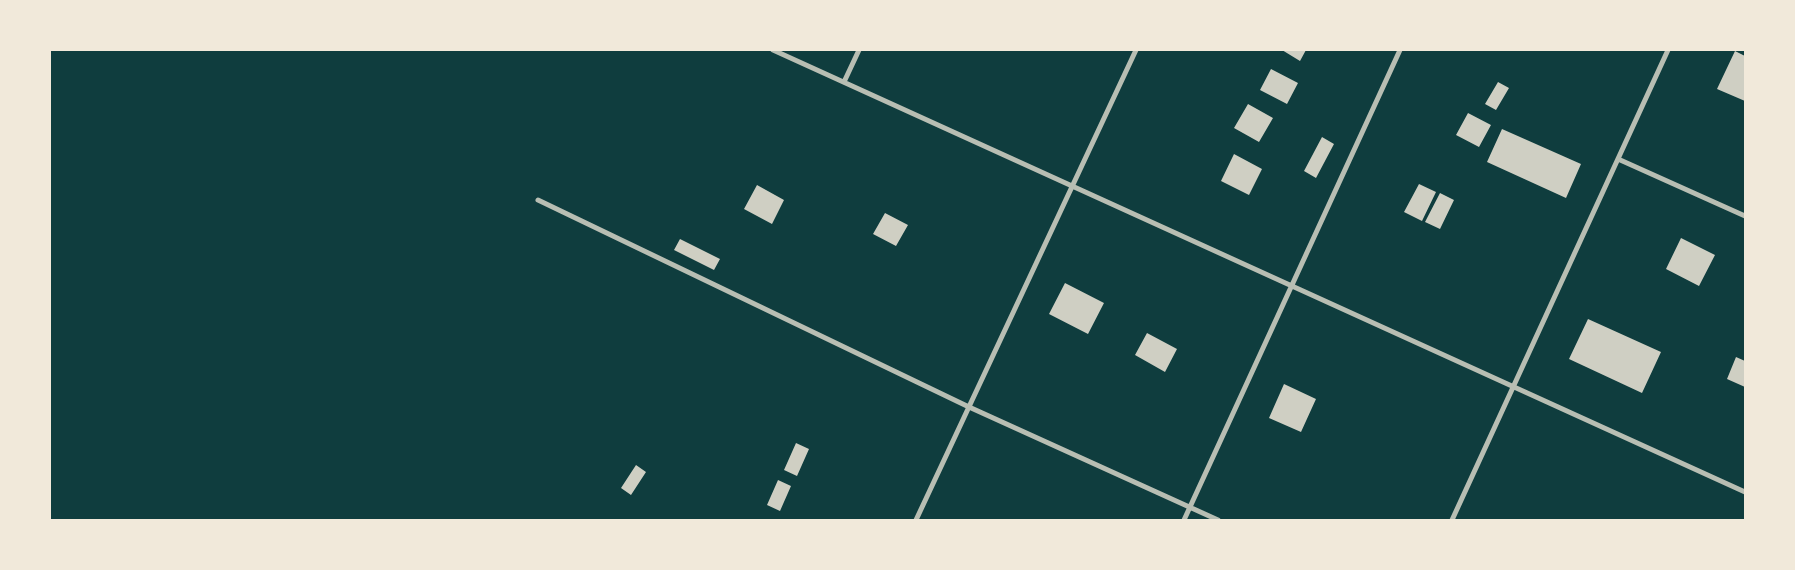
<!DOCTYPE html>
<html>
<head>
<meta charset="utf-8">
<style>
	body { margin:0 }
	#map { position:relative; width:1795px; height:570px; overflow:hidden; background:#0f3d3e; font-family:"Exo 2",sans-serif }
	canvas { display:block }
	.frame { position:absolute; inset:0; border:51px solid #f1e9da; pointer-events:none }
</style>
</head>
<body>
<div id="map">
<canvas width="1795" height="570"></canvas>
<div class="frame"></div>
</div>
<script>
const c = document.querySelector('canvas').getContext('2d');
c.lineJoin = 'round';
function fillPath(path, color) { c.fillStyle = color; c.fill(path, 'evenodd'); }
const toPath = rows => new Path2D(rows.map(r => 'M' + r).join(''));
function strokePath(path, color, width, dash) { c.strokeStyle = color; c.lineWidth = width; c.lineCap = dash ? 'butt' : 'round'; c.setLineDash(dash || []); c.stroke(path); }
fillPath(toPath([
	[1282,50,1306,50,1300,61],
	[1735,51,1745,56,1745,101,1717,89],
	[1271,69,1298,83,1287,104,1260,90],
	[1498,82,1509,88,1496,110,1485,104],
	[1248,104,1273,118,1259,142,1234,128],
	[1468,113,1491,125,1479,147,1456,135],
	[1502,129,1581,164,1566,198,1487,162],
	[1322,137,1334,144,1316,178,1304,171],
	[1234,154,1262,169,1249,195,1221,181],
	[1419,184,1436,192,1422,221,1404,212],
	[757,185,784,200,772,224,744,209],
	[1440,193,1454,200,1440,229,1425,222],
	[885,213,908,225,896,246,873,234],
	[1681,238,1715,255,1699,286,1666,269],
	[680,239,720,259,714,270,674,250],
	[1065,283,1104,303,1088,334,1049,314],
	[1588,319,1661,352,1642,393,1569,359],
	[1147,333,1177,349,1165,372,1135,355],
	[1736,357,1745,361,1745,387,1727,379],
	[1284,384,1316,399,1301,432,1269,418],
	[796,443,809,449,797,476,784,470],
	[636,465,646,472,631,495,621,488],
	[778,480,791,486,780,511,767,505]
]), '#cfcfc3');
strokePath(toPath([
	[773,50,1745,492],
	[844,82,859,50],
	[1618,159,1745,216],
	[538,200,969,407,1218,520],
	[916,520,1136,50],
	[1184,520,1400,50],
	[1452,520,1668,50]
]), '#b8beb3', 5);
</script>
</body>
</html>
